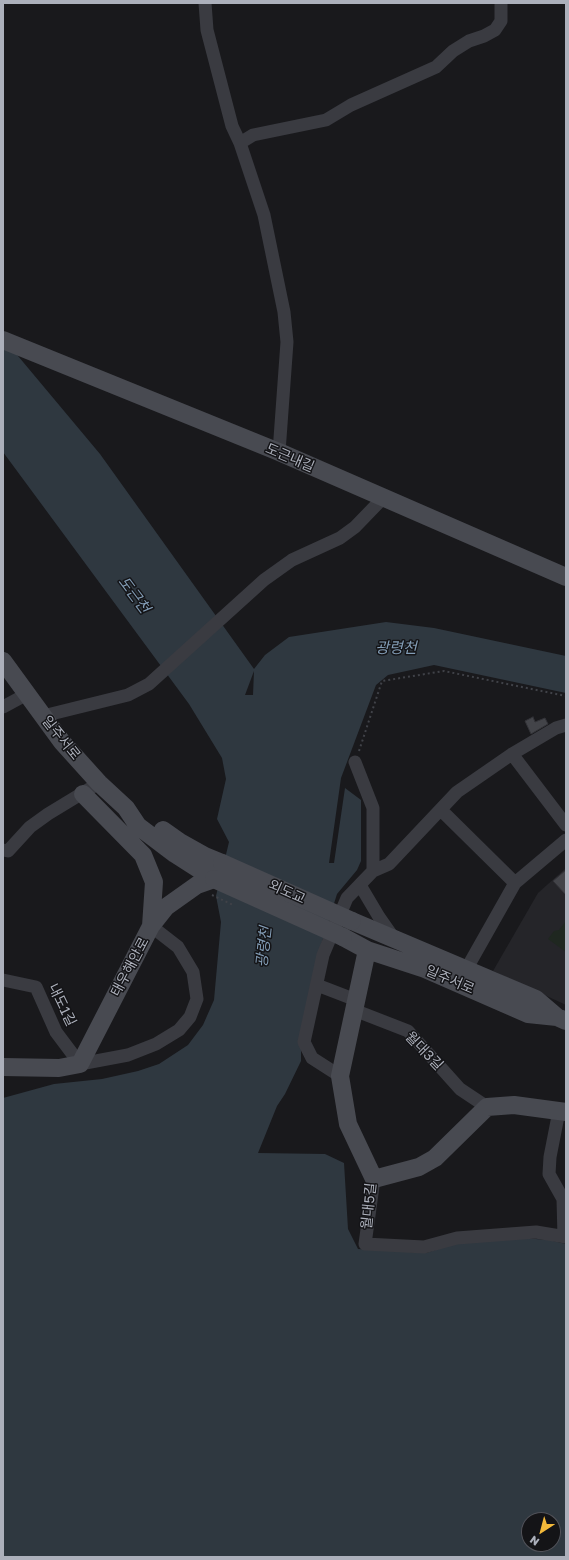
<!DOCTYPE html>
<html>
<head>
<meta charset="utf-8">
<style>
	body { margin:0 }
	#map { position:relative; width:569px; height:1560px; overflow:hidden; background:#19191c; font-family:"Golos Text",sans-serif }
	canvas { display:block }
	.frame { position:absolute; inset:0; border:4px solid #acb0bb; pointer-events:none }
	.north { position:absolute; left:521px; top:1512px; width:40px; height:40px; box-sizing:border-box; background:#141417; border:1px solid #515259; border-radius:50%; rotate:216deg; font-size:11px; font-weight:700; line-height:16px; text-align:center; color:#acb0bb }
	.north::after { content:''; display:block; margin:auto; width:14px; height:18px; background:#f3b93a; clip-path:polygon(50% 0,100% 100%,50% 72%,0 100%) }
</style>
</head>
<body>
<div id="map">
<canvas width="569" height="1560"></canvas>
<div class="frame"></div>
<div class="north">N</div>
</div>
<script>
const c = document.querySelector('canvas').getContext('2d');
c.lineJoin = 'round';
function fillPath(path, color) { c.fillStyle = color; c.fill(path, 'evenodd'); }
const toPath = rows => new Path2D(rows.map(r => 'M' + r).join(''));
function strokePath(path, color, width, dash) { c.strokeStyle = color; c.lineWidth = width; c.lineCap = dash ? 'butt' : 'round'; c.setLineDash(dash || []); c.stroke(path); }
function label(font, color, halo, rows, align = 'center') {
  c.font = font + ' "Golos Text","Noto Sans KR",sans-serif'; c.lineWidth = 3; c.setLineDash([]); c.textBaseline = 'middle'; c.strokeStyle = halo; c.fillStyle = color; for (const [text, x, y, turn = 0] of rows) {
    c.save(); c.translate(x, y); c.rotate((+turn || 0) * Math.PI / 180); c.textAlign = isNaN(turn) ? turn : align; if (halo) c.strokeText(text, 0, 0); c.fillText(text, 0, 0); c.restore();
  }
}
fillPath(toPath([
	[566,868,566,1005,493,971,538,893]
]), '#252529');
fillPath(toPath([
	[566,921,566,952,548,939,554,931,559,930]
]), '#1f2720');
fillPath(toPath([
	[3,338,100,454,254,669,265,655,289,637,386,622,434,628,566,656,566,693,434,665,388,675,376,685,341,778,329,863,334,863,345,788,361,800,361,861,357,870,337,894,321,945,301,1042,301,1061,285,1094,277,1106,258,1153,325,1154,344,1163,348,1229,358,1249,426,1253,457,1243,523,1238,549,1240,566,1244,566,1557,3,1557,3,1098,54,1084,102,1079,138,1071,159,1064,188,1045,203,1025,214,1000,221,922,216,896,229,842,217,819,226,779,222,758,189,704,3,452],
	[254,671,253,695,245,695],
	[529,1520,553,1520,553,1544,529,1544]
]), '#2f3840');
const building = toPath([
	[533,717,535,722,545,718,548,724,531,734,525,721,533,717],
	[566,870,566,895,553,881,566,870]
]);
fillPath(building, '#434449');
strokePath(building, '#333338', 1);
strokePath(toPath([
	[359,751,382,681,444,671,566,696],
	[212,895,233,905]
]), '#404248', 2, [2, 3]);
strokePath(toPath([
	[205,3,207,30,232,126,240,143,264,215,284,312,287,342,279,452],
	[240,143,253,135,326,120,351,105,436,67,453,51,469,41,484,36,495,30,501,21,501,3],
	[3,707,27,694],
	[43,716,128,695,149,684,264,580,292,560,340,538,355,527,383,498],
	[512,754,566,825],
	[355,762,373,808,373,871],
	[441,810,515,883],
	[3,850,8,851,30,827,48,814,99,783],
	[360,885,379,917,393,937],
	[467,968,515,883,566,840],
	[3,980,36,987,56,1032,80,1064,128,1055,156,1044,179,1030,190,1017,197,999,193,972,178,947,151,926],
	[317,985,356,1000],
	[354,1010,408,1031,460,1089,487,1107],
	[340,1076,312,1058,304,1042,323,955,347,898,373,871,389,864,457,792,512,754,556,728,566,725],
	[559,1111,550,1157,549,1174,563,1199,564,1237],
	[374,1179,365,1244,424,1247,457,1238,536,1232,566,1237]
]), '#3a3b41', 13);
strokePath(toPath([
	[3,340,279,452,566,577],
	[3,661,62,742,99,783,126,808,138,826,175,854,214,879],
	[83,794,143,855,154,882,151,926],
	[163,830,180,842,205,856,222,863],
	[352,921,536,999,557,1017,566,1021],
	[343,937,367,950,425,969,528,1014,557,1017],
	[367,950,340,1076,348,1124,374,1179,419,1167,435,1158,487,1107,514,1105,566,1112],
	[3,1067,59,1068,80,1064,151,926,166,907,197,885,214,879]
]), '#484a51', 18);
strokePath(toPath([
	[222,863,352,921],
	[214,879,343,937]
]), '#484a51', 18);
label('14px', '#acb0bb', '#141417', [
	["도근내길",290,458,23],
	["일주서로",61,738,51],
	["외도교",287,892,24],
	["태우해안로",130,967,-62],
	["일주서로",450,980,23],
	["내도1길",62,1005,64],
	["월대3길",424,1051,46],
	["월대5길",369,1206,-84]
]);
label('italic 15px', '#839db6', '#141417', [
	["도근천",134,595,53],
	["광령천",396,648],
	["광령천",264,947,-84]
]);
</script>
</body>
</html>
